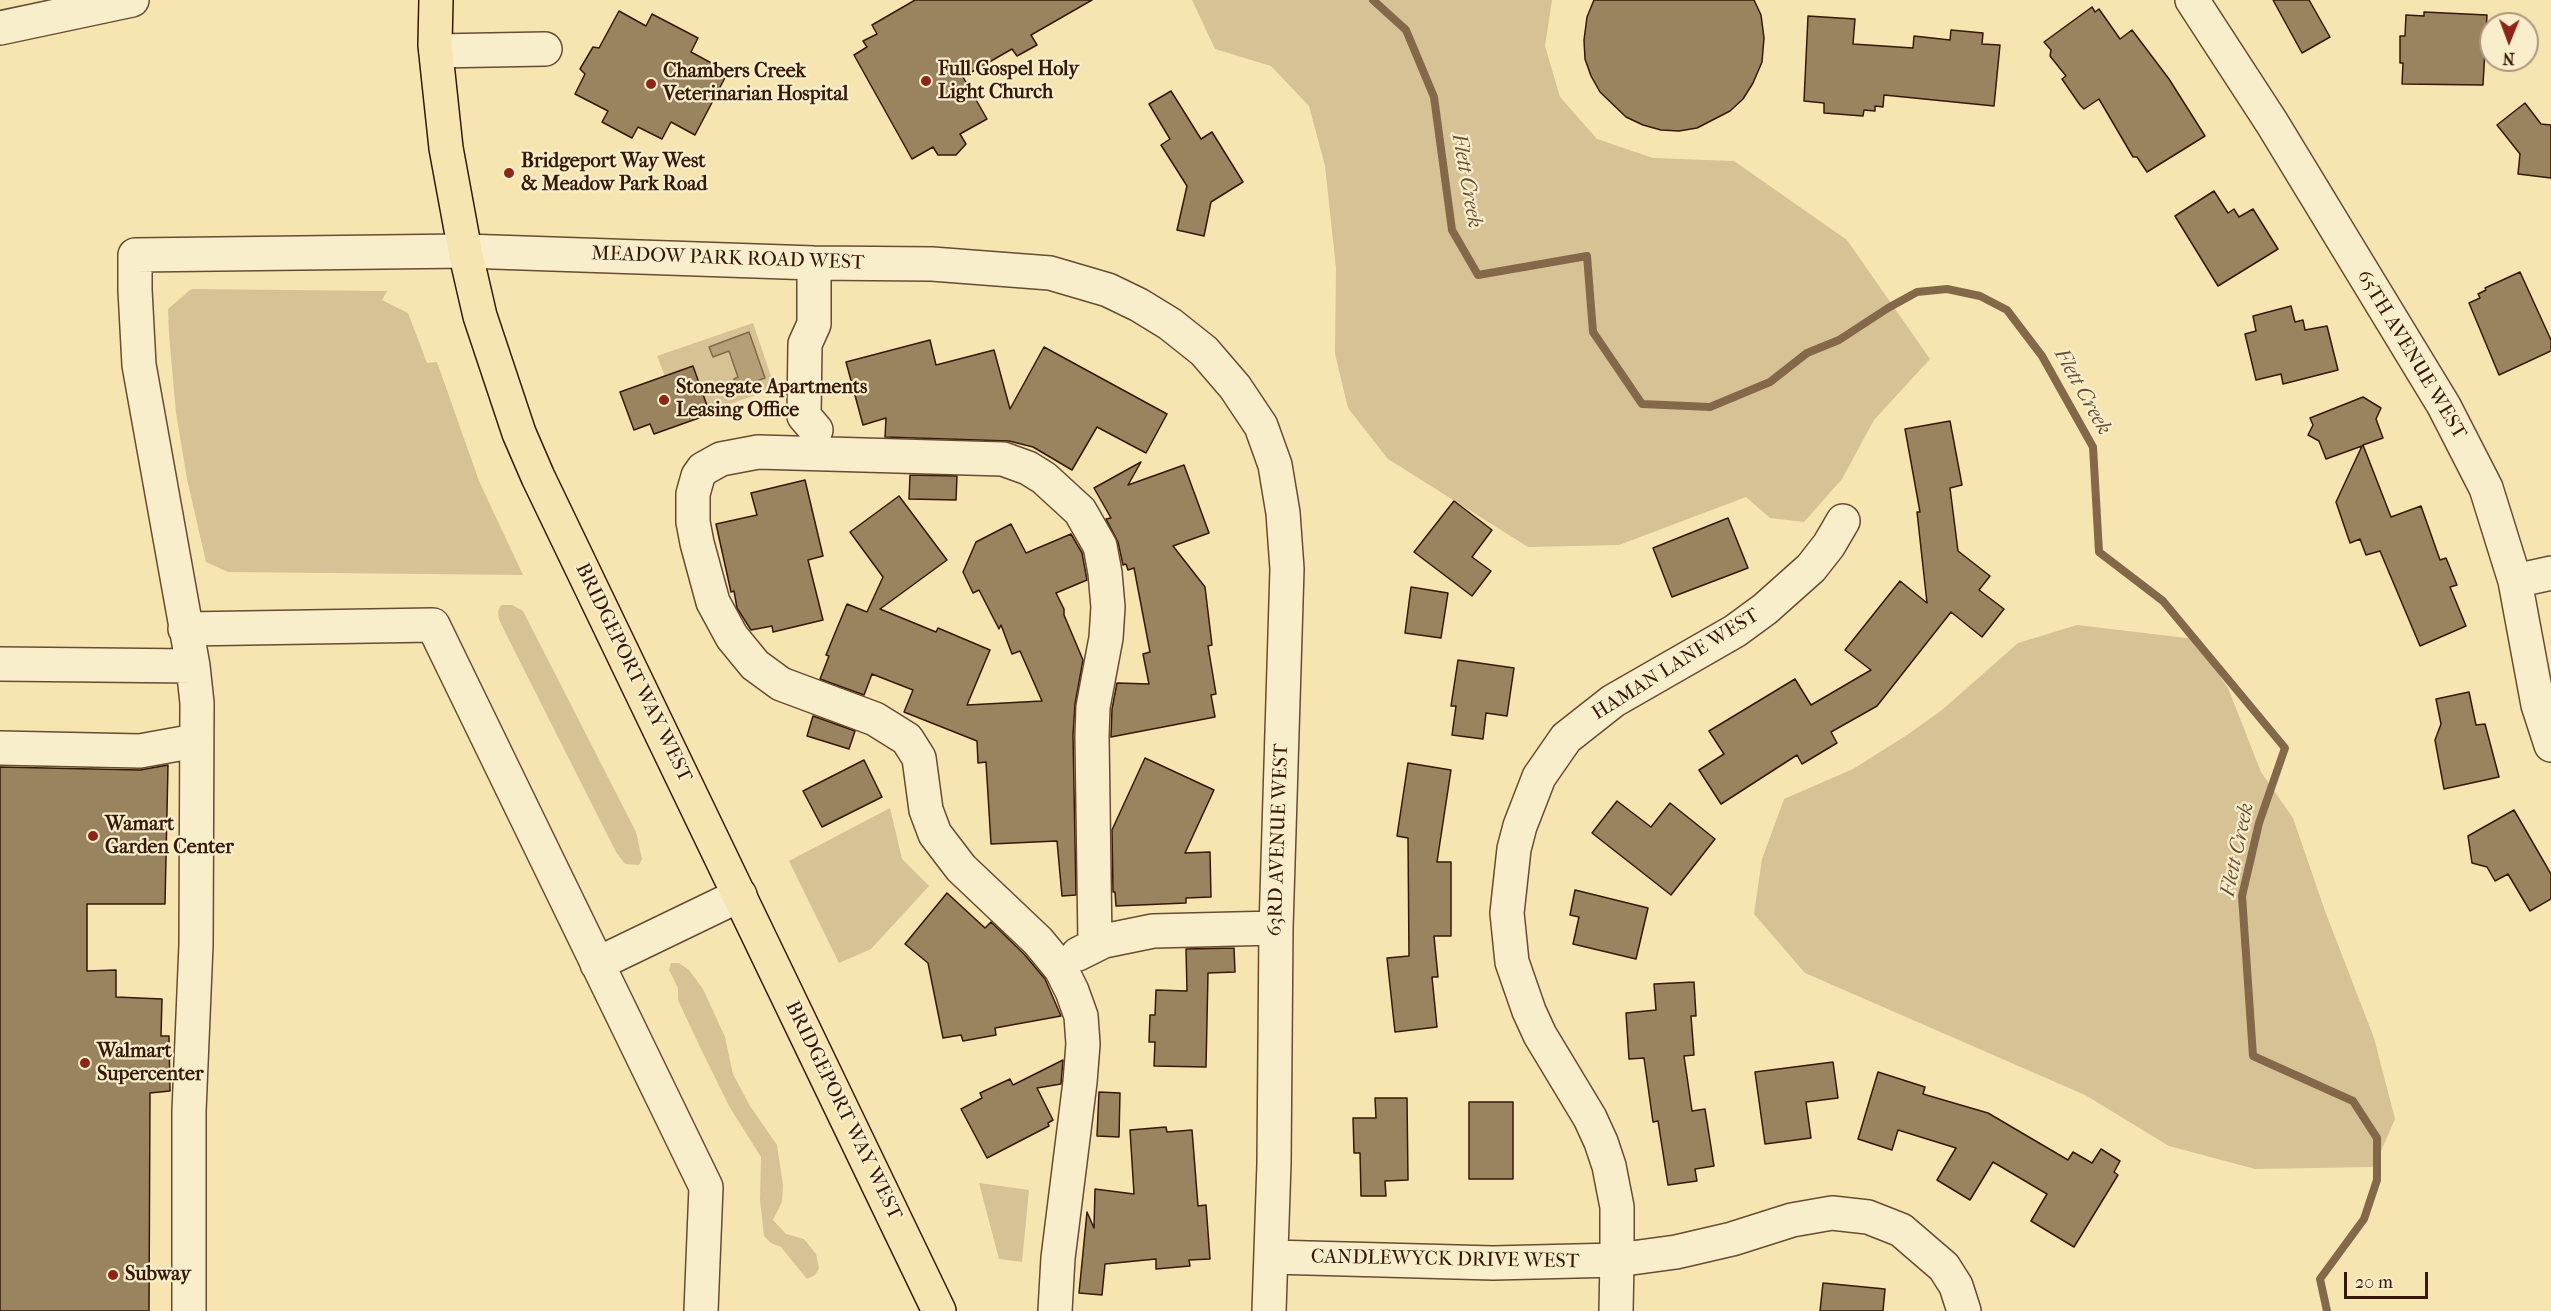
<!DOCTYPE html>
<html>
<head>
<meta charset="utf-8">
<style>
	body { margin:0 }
	#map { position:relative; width:2551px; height:1311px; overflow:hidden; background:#f6e5b1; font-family:"IM FELL French Canon",serif }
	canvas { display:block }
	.north { position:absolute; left:2479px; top:12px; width:60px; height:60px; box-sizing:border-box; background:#f9eecc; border:2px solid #ab987d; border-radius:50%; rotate:181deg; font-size:16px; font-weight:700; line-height:24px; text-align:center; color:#371807 }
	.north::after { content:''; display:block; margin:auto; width:21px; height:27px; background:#8f2418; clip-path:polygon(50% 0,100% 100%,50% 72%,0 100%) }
	.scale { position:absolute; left:2344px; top:1272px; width:84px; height:27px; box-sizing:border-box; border:3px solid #371807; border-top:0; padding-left:8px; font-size:18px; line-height:21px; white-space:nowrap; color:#371807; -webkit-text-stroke:4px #f9eecc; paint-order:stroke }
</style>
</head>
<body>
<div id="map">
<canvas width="2551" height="1311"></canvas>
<div class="north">N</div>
<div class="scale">20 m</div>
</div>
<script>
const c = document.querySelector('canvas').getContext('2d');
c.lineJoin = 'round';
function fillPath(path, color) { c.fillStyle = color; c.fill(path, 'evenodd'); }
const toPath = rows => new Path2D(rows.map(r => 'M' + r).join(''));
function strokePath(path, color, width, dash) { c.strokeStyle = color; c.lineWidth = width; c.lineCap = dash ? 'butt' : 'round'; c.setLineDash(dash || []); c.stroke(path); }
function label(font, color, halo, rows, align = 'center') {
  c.font = font + ' "IM FELL French Canon",serif'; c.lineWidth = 4.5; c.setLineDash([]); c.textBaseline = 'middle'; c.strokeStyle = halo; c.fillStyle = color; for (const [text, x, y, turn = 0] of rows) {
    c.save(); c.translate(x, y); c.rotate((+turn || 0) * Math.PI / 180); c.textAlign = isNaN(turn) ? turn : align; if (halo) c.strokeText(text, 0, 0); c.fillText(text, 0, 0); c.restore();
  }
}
fillPath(toPath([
	[1192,0,1552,0,1545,46,1560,97,1597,139,1653,158,1734,161,1847,240,1930,359,1874,420,1842,479,1804,522,1770,518,1746,497,1619,545,1528,547,1388,459,1348,408,1335,354,1336,268,1325,166,1309,106,1271,66,1215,49],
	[193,289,387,291,382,300,408,313,427,363,437,362,479,481,523,575,228,572,206,562,187,479,176,413,169,335,168,309,190,290],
	[753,323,775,388,716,409,715,405,708,407,693,366,665,376,657,356],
	[501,605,512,605,523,611,636,832,642,859,639,865,625,864,616,852,504,630,499,619,498,611],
	[2077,625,2195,639,2228,688,2261,772,2293,818,2325,911,2374,1038,2395,1119,2374,1167,2255,1169,2169,1146,2085,1095,1805,973,1754,914,1762,859,1784,799,1853,769,1907,735,1942,710,2018,643],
	[890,808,902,859,929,886,871,949,839,963,789,861],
	[671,963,679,963,689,970,703,989,725,1037,733,1074,750,1106,777,1145,783,1185,782,1202,773,1220,786,1234,804,1239,816,1254,819,1268,815,1275,807,1279,781,1247,771,1243,764,1236,760,1200,761,1157,729,1106,699,1045,678,1000,678,988,669,970],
	[979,1183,1029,1190,1022,1262,999,1259]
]), '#d6c294');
const water = toPath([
	[749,332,765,378,737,388,734,379,738,377,729,351,713,357,709,347,749,332]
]);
fillPath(water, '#b59f77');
strokePath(water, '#83694a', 1.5);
strokePath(toPath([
	[1373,0,1406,30,1434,97,1452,230,1478,275,1587,256,1593,332,1642,404,1710,407,1770,382,1807,353,1839,340,1888,308,1917,292,1947,289,1980,296,2007,310,2042,356,2093,447,2099,552,2163,601,2285,748,2259,823,2242,896,2253,1056,2353,1101,2377,1138,2377,1180,2364,1219,2320,1279,2327,1311]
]), '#83694a', 8);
const building = toPath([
	[915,0,1092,0,1031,35,1037,45,1017,56,1012,49,963,77,987,119,960,134,966,144,956,155,938,155,933,147,912,159,854,55,867,47,863,41,877,34,872,25,915,0],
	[1594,0,1754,0,1761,15,1764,38,1762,62,1753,83,1743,99,1730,111,1697,128,1679,131,1661,130,1643,125,1626,117,1600,92,1591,76,1585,59,1584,40,1587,17,1594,0],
	[2273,0,2309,0,2330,37,2302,53,2273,0],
	[2092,7,2095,12,2099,9,2120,39,2132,30,2169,79,2205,136,2147,172,2137,157,2133,157,2099,99,2084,109,2080,105,2062,79,2066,76,2050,56,2051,50,2044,42,2092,7],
	[619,11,646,26,652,14,698,38,691,52,728,72,695,135,671,122,662,139,638,127,632,138,602,122,608,111,575,94,585,74,580,69,593,47,599,48,619,11],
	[2424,12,2487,15,2483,85,2402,84,2403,63,2400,63,2400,36,2405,36,2406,15,2424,16,2424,12],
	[1808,16,1855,19,1853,44,1913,48,1914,36,1950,40,1951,30,1983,33,1982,44,2000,45,1994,106,1884,95,1883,107,1875,106,1875,111,1864,110,1863,116,1824,113,1824,103,1804,101,1808,16],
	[1171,91,1201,139,1212,132,1243,182,1211,202,1204,236,1177,230,1187,186,1161,145,1170,139,1149,104,1171,91],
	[2525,103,2541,124,2551,125,2551,178,2518,174,2520,154,2497,125,2525,103],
	[2214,191,2228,213,2234,209,2239,217,2253,209,2278,249,2218,286,2175,216,2214,191],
	[2520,272,2551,340,2551,351,2499,375,2469,303,2480,298,2478,294,2486,290,2485,288,2520,272],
	[2291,306,2295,322,2303,320,2305,330,2327,326,2338,370,2283,384,2281,374,2256,380,2245,334,2256,331,2253,316,2291,306],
	[930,340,936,365,994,350,1010,409,1044,347,1167,414,1146,453,1097,427,1072,470,1033,447,1009,441,885,437,886,418,863,425,846,362,930,340],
	[693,366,710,414,654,434,650,424,634,430,620,392,693,366],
	[2363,397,2381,408,2376,419,2383,438,2363,445,2391,517,2421,506,2440,560,2446,558,2457,585,2450,587,2466,626,2420,646,2380,551,2366,555,2360,539,2350,543,2336,502,2362,446,2326,459,2319,441,2308,435,2313,425,2310,418,2363,397],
	[1950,421,1962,485,1950,488,1958,551,1990,576,1979,590,2004,609,1982,637,1951,612,1877,706,1831,732,1837,743,1802,764,1797,755,1721,804,1699,770,1724,754,1709,731,1795,679,1811,705,1871,670,1845,650,1900,581,1927,603,1917,512,1920,512,1905,429,1950,421],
	[1141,462,1128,485,1184,465,1209,533,1173,546,1205,587,1212,645,1208,646,1216,694,1211,695,1215,717,1111,737,1112,709,1117,683,1149,684,1143,654,1150,652,1134,568,1128,570,1126,564,1123,565,1118,542,1106,519,1111,518,1094,488,1141,462],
	[910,475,957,476,956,500,909,499,910,475],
	[805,480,823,556,808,560,823,620,773,632,772,626,751,630,737,608,734,591,731,592,716,524,757,515,751,493,805,480],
	[899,496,947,560,880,609,936,632,938,628,990,650,967,705,1042,701,1020,651,1012,654,1001,625,999,629,979,590,973,593,963,572,976,542,1011,524,1026,553,1071,534,1082,553,1087,580,1056,593,1064,609,1064,615,1083,660,1075,704,1073,735,1076,895,1062,896,1057,841,991,844,986,762,978,763,977,741,904,712,913,690,872,674,864,695,820,679,829,656,826,655,847,604,867,612,883,577,850,532,899,496],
	[1454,501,1492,530,1472,557,1491,571,1472,596,1414,552,1454,501],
	[1728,518,1748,568,1672,597,1653,548,1728,518],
	[1411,587,1448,593,1441,638,1405,633,1411,587],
	[1458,660,1514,668,1507,716,1486,713,1483,739,1452,735,1456,706,1451,706,1458,660],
	[2469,692,2476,725,2485,724,2499,777,2444,789,2435,740,2441,724,2436,699,2469,692],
	[813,716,855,731,849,749,807,736,813,716],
	[1145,758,1214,790,1185,853,1210,852,1211,897,1186,898,1186,903,1116,906,1115,892,1113,892,1112,830,1145,758],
	[864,760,882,797,822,827,803,791,864,760],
	[1408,763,1451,770,1437,862,1451,862,1451,936,1434,936,1438,977,1432,977,1437,1027,1395,1032,1387,958,1409,956,1408,838,1397,836,1408,763],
	[168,765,165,904,87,904,87,971,116,970,116,997,162,999,161,1036,169,1036,170,1091,150,1093,149,1311,0,1311,0,767,140,770,168,765],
	[1617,801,1651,827,1670,803,1715,839,1671,895,1592,833,1617,801],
	[2514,810,2551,874,2551,899,2530,911,2508,874,2495,881,2487,867,2472,863,2468,836,2514,810],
	[1575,890,1648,908,1636,959,1573,944,1579,917,1570,915,1575,890],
	[947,893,985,928,991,922,1024,954,1045,979,1061,1016,995,1028,996,1035,963,1041,961,1035,943,1038,928,963,905,944,947,893],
	[1234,948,1235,972,1208,973,1206,1067,1154,1066,1155,1042,1149,1042,1150,1015,1155,1015,1156,990,1187,991,1186,949,1234,948],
	[1694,982,1696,1016,1691,1016,1694,1055,1684,1056,1692,1111,1705,1109,1714,1166,1695,1169,1697,1181,1668,1185,1658,1121,1653,1122,1644,1058,1629,1059,1626,1013,1656,1010,1654,984,1694,982],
	[1063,1060,1061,1084,1037,1088,1053,1120,1048,1123,1049,1126,987,1158,961,1109,982,1098,980,1093,1010,1079,1013,1085,1063,1060],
	[1833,1062,1838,1098,1806,1102,1811,1138,1765,1144,1755,1072,1833,1062],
	[1878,1072,1925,1087,1923,1094,1988,1113,2068,1160,2073,1152,2092,1163,2101,1149,2120,1161,2114,1172,2118,1175,2074,1247,2031,1221,2047,1194,1993,1162,1970,1200,1937,1180,1956,1148,1898,1130,1892,1150,1858,1139,1878,1072],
	[1099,1092,1120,1093,1119,1137,1097,1136,1099,1092],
	[1375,1098,1407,1098,1408,1180,1385,1181,1386,1196,1361,1196,1360,1153,1354,1153,1353,1118,1376,1118,1375,1098],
	[1469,1102,1513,1102,1513,1179,1469,1179,1469,1102],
	[1166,1127,1167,1132,1192,1130,1198,1206,1206,1205,1210,1259,1189,1260,1190,1266,1156,1269,1156,1259,1105,1264,1102,1295,1079,1293,1087,1212,1094,1228,1095,1189,1134,1194,1130,1130,1166,1127],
	[1823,1283,1885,1289,1883,1311,1820,1311,1823,1283]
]);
fillPath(building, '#9a835f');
strokePath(building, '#371807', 1.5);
const minor = toPath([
	[2192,0,2272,123,2444,406,2486,488,2515,581,2538,705,2551,745],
	[0,28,132,0],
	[436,51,545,49],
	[814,263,814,324,805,344,804,416,816,430],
	[2515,581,2551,573],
	[185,629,433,625,706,1187,701,1311],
	[0,664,193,666],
	[0,748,140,751,195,741],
	[1078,954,1104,941,1153,931,1276,928],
	[597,964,740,895],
	[1272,1257,1493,1263,1617,1260,1617,1207,1609,1166,1601,1142,1590,1118,1540,1035,1529,1011,1512,962,1507,913,1514,849,1520,826,1539,777,1566,738,1613,701,1735,631,1765,609,1811,568,1829,545,1843,521],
	[189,1311,189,1111,196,945,197,703,193,666,139,365,135,290,135,255,465,251,814,263,932,264,1050,273,1108,290,1139,305,1170,324,1204,351,1235,387,1261,426,1275,465,1283,513,1287,569,1276,928,1274,1163,1269,1311],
	[1055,1311,1058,1258,1080,1082,1083,1044,1081,1016,1072,991,1061,969,1038,941,961,868,935,834,926,810,919,758,907,739,875,719,781,684,755,665,732,637,713,602,697,543,693,522,693,494,698,476,703,469,721,459,758,452,1003,459,1028,468,1044,478,1080,511,1100,546,1105,573,1108,607,1106,638,1093,707,1092,736,1095,944],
	[1616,1311,1617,1260,1676,1252,1732,1239,1792,1220,1832,1213,1868,1217,1901,1230,1944,1267,1956,1286,1964,1311]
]);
const major = toPath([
	[436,0,435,45,446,148,465,251,480,316,519,433,538,477,939,1311]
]);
strokePath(minor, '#674b32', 36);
strokePath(major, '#371807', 36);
strokePath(minor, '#f9eecc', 33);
strokePath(major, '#f6e5b1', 33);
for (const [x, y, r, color] of [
	[926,81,6,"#8f2418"],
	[651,84,6,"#8f2418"],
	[509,173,6,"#8f2418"],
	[664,400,6,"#8f2418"],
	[93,836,6,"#8f2418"],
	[85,1063,6,"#8f2418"],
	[113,1275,6,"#8f2418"]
]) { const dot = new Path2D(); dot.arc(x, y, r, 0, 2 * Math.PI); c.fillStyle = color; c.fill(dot); strokePath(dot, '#f9eecc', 2); }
label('bold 20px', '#371807', '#f9eecc', [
	["Full Gospel Holy",938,70],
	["Light Church",938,93],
	["Chambers Creek",663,72],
	["Veterinarian Hospital",663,95],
	["Bridgeport Way West",521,162],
	["& Meadow Park Road",521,185],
	["Stonegate Apartments",676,388],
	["Leasing Office",676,411],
	["Wamart",105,825],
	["Garden Center",105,848],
	["Walmart",97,1052],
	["Supercenter",97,1075],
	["Subway",125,1275]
], 'left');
label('20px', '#371807', '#f9eecc', [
	["MEADOW PARK ROAD WEST",728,259,2],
	["65TH AVENUE WEST",2411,355,59],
	["HAMAN LANE WEST",1676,665,-32],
	["BRIDGEPORT WAY WEST",633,673,64],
	["63RD AVENUE WEST",1279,840,-88],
	["BRIDGEPORT WAY WEST",843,1111,64],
	["CANDLEWYCK DRIVE WEST",1445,1260,1]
]);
label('italic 21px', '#694e34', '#f9eecc', [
	["Flett Creek",1466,181,80],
	["Flett Creek",2082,392,61],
	["Flett Creek",2238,850,-78]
]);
</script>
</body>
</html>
